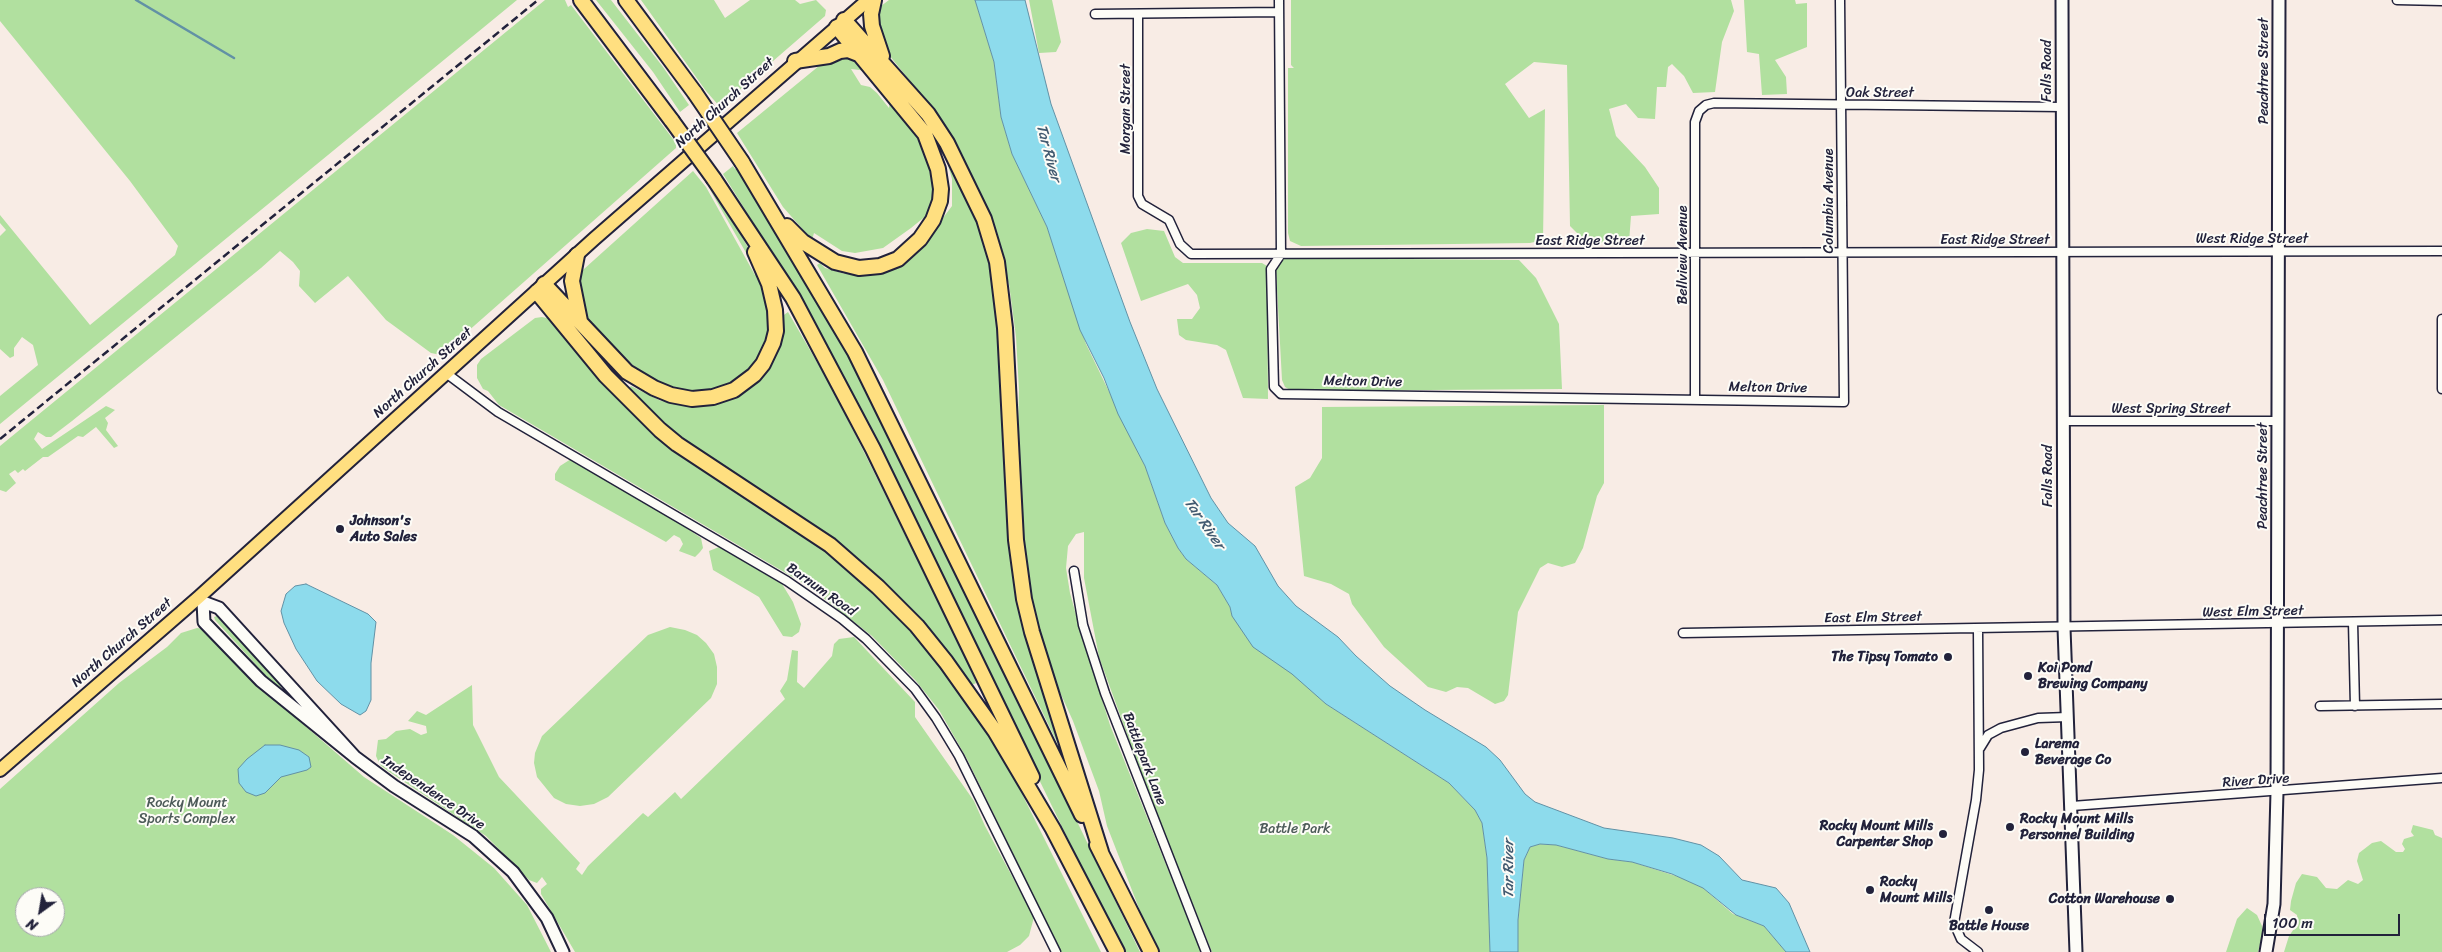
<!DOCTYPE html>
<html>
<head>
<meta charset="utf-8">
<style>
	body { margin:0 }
	#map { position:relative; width:2442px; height:952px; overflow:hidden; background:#f8ece5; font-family:Sriracha,sans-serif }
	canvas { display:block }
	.north { position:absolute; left:15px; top:887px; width:50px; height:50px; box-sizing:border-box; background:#fdfcf7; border:1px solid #a5a5ac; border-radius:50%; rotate:212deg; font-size:14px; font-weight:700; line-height:20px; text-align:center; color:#22223b }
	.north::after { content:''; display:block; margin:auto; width:18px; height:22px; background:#22223b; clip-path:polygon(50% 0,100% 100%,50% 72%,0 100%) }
	.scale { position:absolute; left:2264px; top:914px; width:136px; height:22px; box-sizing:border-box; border:2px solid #22223b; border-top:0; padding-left:6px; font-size:15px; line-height:18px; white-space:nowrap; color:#22223b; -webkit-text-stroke:4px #fdfcf7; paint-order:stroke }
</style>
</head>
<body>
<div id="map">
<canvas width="2442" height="952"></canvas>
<div class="north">N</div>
<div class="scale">100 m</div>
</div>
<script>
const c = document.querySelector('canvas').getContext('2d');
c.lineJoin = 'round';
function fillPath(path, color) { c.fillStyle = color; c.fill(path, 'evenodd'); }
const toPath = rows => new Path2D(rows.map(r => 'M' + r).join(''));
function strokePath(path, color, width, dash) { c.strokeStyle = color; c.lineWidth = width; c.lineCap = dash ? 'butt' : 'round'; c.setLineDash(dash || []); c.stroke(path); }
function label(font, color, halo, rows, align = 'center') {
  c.font = font + ' Sriracha,sans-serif'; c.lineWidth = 4; c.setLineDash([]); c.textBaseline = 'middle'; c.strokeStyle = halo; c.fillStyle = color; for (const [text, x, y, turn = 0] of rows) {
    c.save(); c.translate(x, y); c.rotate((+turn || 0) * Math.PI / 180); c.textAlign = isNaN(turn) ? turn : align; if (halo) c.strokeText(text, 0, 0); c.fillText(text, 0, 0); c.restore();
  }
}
fillPath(toPath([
	[0,0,517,0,0,424,0,396,38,365,33,345,22,337,14,348,14,356,10,358,0,349,0,236,6,230,0,223,0,215,90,325,175,255,178,246,130,181,0,21],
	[545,0,565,0,568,7,571,5,676,143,676,148,441,355,431,353,386,320,348,276,315,303,299,286,300,271,293,262,280,251,261,268,72,421,51,437,46,437,38,432,34,439,42,449,106,406,115,410,105,418,108,423,106,430,118,446,114,448,96,427,83,437,78,436,48,457,43,457,25,471,23,469,18,473,15,470,9,474,16,483,6,492,0,490,0,446],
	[596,0,611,0,663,67,689,105,680,112,653,72],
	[641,0,714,0,725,18,750,0,795,0,800,4,816,0,826,10,825,16,720,107,706,91],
	[889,0,975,0,994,62,1001,117,1012,154,1047,227,1086,344,1145,466,1165,523,1178,548,1186,559,1217,585,1230,607,1232,616,1326,704,1449,783,1475,810,1482,823,1487,858,1490,952,1212,952,1148,792,1099,657,1084,578,1084,532,1076,534,1068,546,1066,568,1070,593,1079,626,1110,725,1201,952,1156,952,1107,826,1099,791,1073,721,1040,648,1025,578,1017,465,1019,390,1016,337,1009,284,943,126,927,102,889,55,883,42,879,31,877,9],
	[1029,0,1052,0,1061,42,1056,52,1039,53],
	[1291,0,1731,0,1734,11,1722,42,1715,92,1693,93,1684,76,1672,64,1668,67,1666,87,1657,87,1655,119,1638,118,1626,104,1609,109,1616,136,1645,167,1659,188,1659,214,1631,216,1629,242,1587,243,1570,226,1567,65,1534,62,1505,84,1529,118,1545,109,1543,240,1530,243,1301,246,1290,241,1288,233,1288,68,1294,68,1291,65],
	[1744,0,1795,0,1796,4,1807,3,1807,47,1775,60,1786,77,1787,94,1762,95,1759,54,1747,52],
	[850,55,873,76,860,70,851,69,861,85,870,87,877,93,889,108,890,100,913,125,932,160,936,193,932,211,911,228,883,248,855,253,842,251,814,233,812,240,783,207,737,133,825,61],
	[943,148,968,196,980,227,992,271,1000,327,1010,522,1067,753,1063,755,883,380,817,265,820,263,825,268,845,274,834,266,847,270,924,243,952,206,952,179],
	[733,166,735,169,738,169,783,241,836,330,919,494,1140,952,1123,952,845,381,806,308,723,174],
	[693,171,706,187,755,275,757,272,709,188,735,225,750,251,769,298,770,334,763,354,751,370,731,386,700,393,667,387,646,378,593,326,582,311,577,294,579,275,584,269],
	[1147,229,1164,231,1175,257,1183,263,1262,263,1267,266,1268,399,1243,398,1226,350,1217,345,1186,340,1179,335,1177,319,1192,319,1200,308,1197,295,1188,284,1141,301,1121,243,1131,233],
	[1282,258,1519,260,1536,278,1559,324,1562,389,1292,391,1285,387,1282,380,1276,270],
	[788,312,829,383,866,456,967,661,976,683,970,686,914,615,678,435,628,389,631,386,661,401,689,404,749,386,781,317],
	[542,317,551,319,603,383,662,440,709,475,817,541,906,620,973,706,1008,766,1101,952,1061,952,967,759,939,710,916,681,872,636,808,586,499,405,488,391,483,389,477,378,477,365,481,359,535,318],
	[1604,405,1604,483,1597,496,1583,548,1575,563,1562,567,1548,563,1540,568,1518,612,1508,695,1504,701,1495,704,1468,688,1457,687,1446,692,1428,687,1384,647,1352,604,1349,594,1331,584,1304,576,1295,487,1310,478,1322,458,1322,407],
	[571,459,685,527,701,538,703,548,700,552,695,557,679,551,683,544,680,538,674,535,666,542,555,480,555,474,560,466],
	[719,547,782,584,793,602,801,624,799,632,792,637,783,636,759,597,713,570,709,551],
	[217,616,279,683,282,689,277,688,215,620,214,617],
	[670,627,685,630,697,635,706,643,714,654,717,667,717,684,711,698,608,797,594,804,580,806,566,804,554,798,537,777,534,763,535,753,542,736,648,635],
	[197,628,205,629,274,699,364,777,453,835,494,868,527,905,551,952,0,952,0,789,119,683,167,647,181,633],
	[25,897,55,897,55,927,25,927],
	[854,637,915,702,915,717,974,801,985,826,1034,917,1029,936,1020,945,1007,952,575,952,541,894,541,889,547,884,542,877,537,883,529,880,486,836,388,771,380,765,376,756,378,740,386,739,396,731,410,729,421,735,427,733,426,726,408,721,417,711,426,715,472,685,473,725,499,777,580,863,576,869,582,875,588,866,643,813,648,817,675,792,681,799,785,699,780,691,787,680,792,650,798,651,797,682,804,688,832,656,834,644,839,639],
	[2413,825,2433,830,2435,835,2442,838,2442,952,2284,952,2289,936,2298,923,2297,915,2290,910,2291,901,2296,883,2302,874,2317,877,2326,888,2337,889,2348,880,2358,884,2363,880,2357,861,2359,853,2372,843,2381,841,2396,852,2403,852,2405,849,2402,844,2404,839,2414,836,2411,832],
	[1540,844,1556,845,1608,859,1632,862,1682,878,1703,888,1733,914,1764,926,1786,952,1518,952,1518,920,1524,860,1530,847],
	[2247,908,2257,915,2262,926,2263,933,2258,952,2226,952,2237,919]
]), '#b1e09f');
const water = toPath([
	[975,0,1025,0,1051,104,1130,322,1157,389,1211,498,1228,523,1255,546,1278,586,1296,606,1338,637,1356,656,1390,686,1425,710,1486,747,1500,760,1525,794,1535,802,1604,828,1673,838,1701,845,1719,856,1742,880,1776,888,1789,903,1810,952,1786,952,1764,926,1736,915,1703,888,1672,874,1632,862,1608,859,1556,845,1540,844,1530,847,1524,860,1518,920,1518,952,1490,952,1487,858,1482,823,1475,810,1449,783,1326,704,1292,674,1253,647,1232,616,1230,607,1217,585,1186,559,1178,548,1165,523,1145,466,1118,414,1104,378,1080,330,1047,227,1012,154,1001,117,994,62,975,0],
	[306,584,368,614,376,622,371,663,371,700,366,711,360,715,341,704,317,681,296,649,284,623,281,611,286,594,295,586,306,584],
	[265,745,280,745,299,750,309,757,311,767,307,770,281,777,265,793,256,796,246,792,239,783,238,769,247,759,265,745]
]);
fillPath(water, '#8ddbec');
strokePath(water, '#6291a5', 1);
strokePath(toPath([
	[136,0,234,58]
]), '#6291a5', 2.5);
const street = toPath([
	[1279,0,1281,254,1271,269,1274,387,1281,394,1844,402,1840,0],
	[2397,0,2442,1],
	[1095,14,1279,12],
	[1138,14,1138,196,1142,204,1169,220,1180,244,1191,254,2442,251],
	[2442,319,2442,389],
	[446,373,498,412,787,581,842,619,866,639,915,689,936,718,959,756,1056,952],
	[1695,400,1695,122,1699,111,1706,105,1714,103,2062,107],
	[2063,421,2278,421],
	[1074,571,1083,625,1105,693,1206,952],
	[2353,622,2355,706],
	[1683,633,2442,620],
	[2320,706,2442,704],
	[1980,748,1988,735,2001,728,2038,718,2068,717],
	[2072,806,2442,778],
	[1978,952,1961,939,1954,923,1976,800,1979,770,1978,629]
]);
const secondary = toPath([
	[2062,0,2064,628,2076,952],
	[355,757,219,608,203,602,204,622,261,681,355,757,394,786,473,836,513,872,547,918,563,952],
	[2266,952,2274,904,2277,792,2279,0]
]);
const primary = toPath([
	[0,770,199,597,594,239,868,0]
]);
const highway = toPath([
	[581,0,672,121],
	[626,0,695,93],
	[874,0,871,14,872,26,882,56],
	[844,20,928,114,947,143,984,219,997,262,1005,328,1016,540,1024,599,1032,632,1101,852],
	[795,61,829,56,840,51,848,50,861,55],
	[742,162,855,352,1082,815],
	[714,179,793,298,873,449,1032,777],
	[787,226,803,242,835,262,859,268,880,266,898,259,920,239,933,220,940,201,941,189,938,169,925,134,837,27],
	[577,255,572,281,580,321],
	[544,284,627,372,654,388,671,395,692,399,713,397,734,390,754,375,763,364,773,343,776,331,775,310,769,284,755,252],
	[537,292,606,376,660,430,677,444,830,545,878,587,917,626,946,662,995,731,1053,829,1117,952],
	[1097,845,1151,952]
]);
strokePath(street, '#22223b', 11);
strokePath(secondary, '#22223b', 15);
strokePath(primary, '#22223b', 16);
strokePath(highway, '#22223b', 18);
strokePath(street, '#fdfcf7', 8);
strokePath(secondary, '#fdfcf7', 11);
strokePath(primary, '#ffdf80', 12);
strokePath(highway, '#ffdf80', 14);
strokePath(toPath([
	[0,439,538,0]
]), '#22223b', 2.5, [8, 4]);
const highwayBridge = toPath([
	[695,93,742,162],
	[672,121,714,179]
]);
strokePath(highwayBridge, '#22223b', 18, []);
strokePath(highwayBridge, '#ffdf80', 14);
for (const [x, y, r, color] of [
	[340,529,5,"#22223b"],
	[1948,657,5,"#22223b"],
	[2028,676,5,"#22223b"],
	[2025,752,5,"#22223b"],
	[2010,827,5,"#22223b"],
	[1943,834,5,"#22223b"],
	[1870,890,5,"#22223b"],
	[2170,899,5,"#22223b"],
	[1989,910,5,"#22223b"]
]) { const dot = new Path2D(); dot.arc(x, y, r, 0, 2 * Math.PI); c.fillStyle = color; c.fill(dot); strokePath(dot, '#fdfcf7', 2); }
label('14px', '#22223b', '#fdfcf7', [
	["Falls Road",2047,71,-90],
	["Peachtree Street",2264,71,-90],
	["Oak Street",1880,93],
	["North Church Street",725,103,-42],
	["Morgan Street",1126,109,-90],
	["Columbia Avenue",1829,201,-90],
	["West Ridge Street",2252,239],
	["East Ridge Street",1995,240],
	["East Ridge Street",1590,241],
	["Bellview Avenue",1683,255,-90],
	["North Church Street",423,373,-42],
	["Melton Drive",1363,382,1],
	["Melton Drive",1768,388,1],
	["West Spring Street",2171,409],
	["Falls Road",2048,476,-90],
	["Peachtree Street",2263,476,-90],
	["Barnum Road",821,590,35],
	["West Elm Street",2253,612,-1],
	["East Elm Street",1873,618,-1],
	["North Church Street",122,643,-41],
	["Battlepark Lane",1144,759,69],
	["River Drive",2256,781,-4],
	["Independence Drive",433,793,34]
]);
label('bold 14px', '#22223b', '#fdfcf7', [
	["Johnson's",350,521],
	["Auto Sales",350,537],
	["The Tipsy Tomato",1938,657,"right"],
	["Koi Pond",2038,668],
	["Brewing Company",2038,684],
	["Larema",2035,744],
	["Beverage Co",2035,760],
	["Rocky Mount Mills",2020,819],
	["Personnel Building",2020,835],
	["Rocky Mount Mills",1933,826,"right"],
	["Carpenter Shop",1933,842,"right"],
	["Rocky",1880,882],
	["Mount Mills",1880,898],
	["Cotton Warehouse",2160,899,"right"],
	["Battle House",1989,926,"center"]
], 'left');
label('14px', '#4d5b59', '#fdfcf7', [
	["Rocky Mount",187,803],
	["Sports Complex",187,819],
	["Battle Park",1295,829]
]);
label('italic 15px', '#425a70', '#fdfcf7', [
	["Tar River",1048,153,75],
	["Tar River",1204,524,55],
	["Tar River",1509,869,-90]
]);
</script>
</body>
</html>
